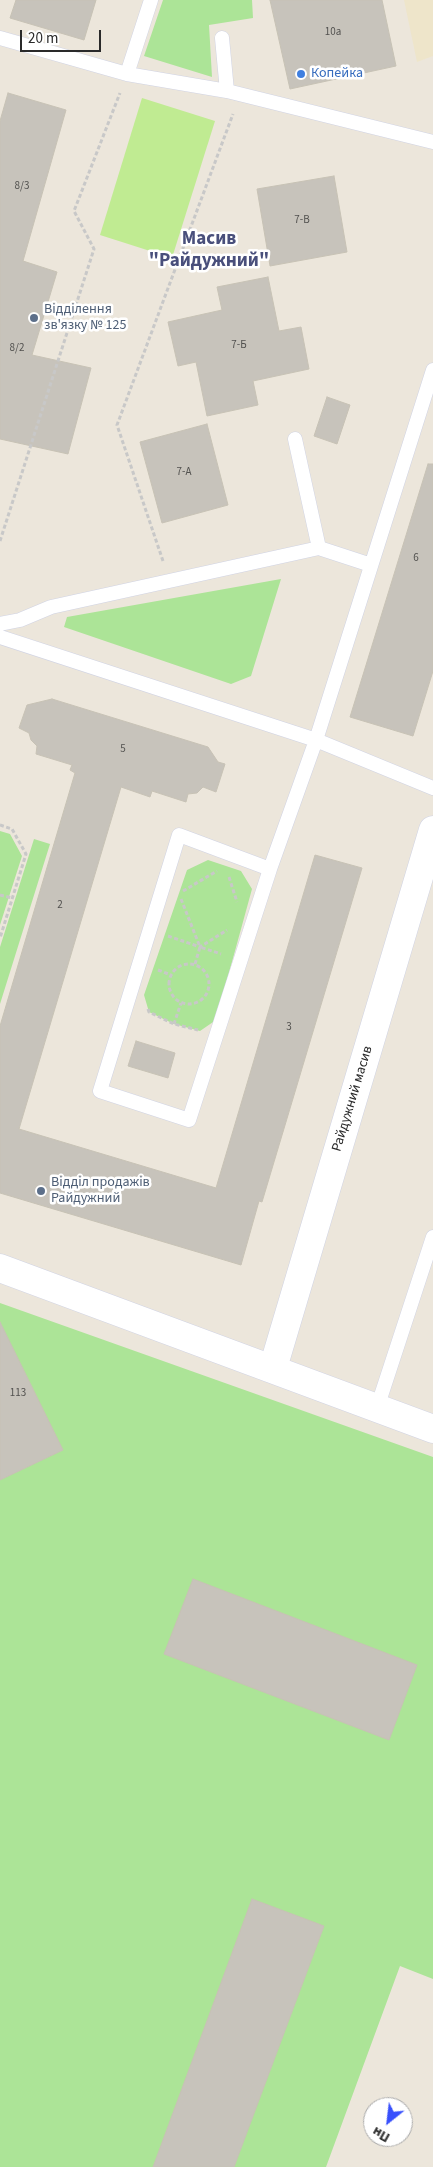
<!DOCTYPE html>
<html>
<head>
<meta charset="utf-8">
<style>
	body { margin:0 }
	#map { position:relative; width:433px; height:2167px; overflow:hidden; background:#ece6db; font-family:"Source Sans 3",sans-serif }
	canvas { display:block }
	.north { position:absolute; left:363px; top:2097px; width:50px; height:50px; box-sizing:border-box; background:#fff; border:1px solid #aaa; border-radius:50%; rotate:209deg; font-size:14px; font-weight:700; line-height:20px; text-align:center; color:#2a2a2a }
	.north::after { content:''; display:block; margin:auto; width:18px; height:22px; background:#3850fc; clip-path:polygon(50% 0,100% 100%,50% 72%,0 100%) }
	.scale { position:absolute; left:20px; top:30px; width:81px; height:22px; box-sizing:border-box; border:2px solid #2a2a2a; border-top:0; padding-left:6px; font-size:15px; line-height:18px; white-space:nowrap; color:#2a2a2a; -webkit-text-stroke:4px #fff; paint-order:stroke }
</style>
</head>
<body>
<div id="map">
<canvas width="433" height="2167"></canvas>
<div class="north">Пн</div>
<div class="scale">20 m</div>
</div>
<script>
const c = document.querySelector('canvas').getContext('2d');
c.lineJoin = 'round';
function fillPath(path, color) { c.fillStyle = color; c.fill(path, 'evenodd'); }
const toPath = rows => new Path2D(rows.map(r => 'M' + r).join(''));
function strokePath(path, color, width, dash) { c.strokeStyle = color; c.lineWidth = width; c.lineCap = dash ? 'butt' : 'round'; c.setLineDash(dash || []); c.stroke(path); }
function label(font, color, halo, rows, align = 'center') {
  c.font = font + ' "Source Sans 3",sans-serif'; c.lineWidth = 5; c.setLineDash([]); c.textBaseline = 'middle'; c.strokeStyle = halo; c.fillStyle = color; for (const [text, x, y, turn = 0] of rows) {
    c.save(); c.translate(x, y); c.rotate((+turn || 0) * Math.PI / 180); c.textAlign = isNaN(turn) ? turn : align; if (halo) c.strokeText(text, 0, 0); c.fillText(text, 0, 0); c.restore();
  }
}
fillPath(toPath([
	[404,0,433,0,433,56,417,62]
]), '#eee5ca');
fillPath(toPath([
	[163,0,252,0,253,18,209,25,212,77,144,56],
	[281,579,251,676,231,684,64,627,67,617],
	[0,831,10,834,22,856,0,925],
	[34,839,50,844,0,1004,0,947],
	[208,860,241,871,252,889,216,1020,200,1031,174,1024,149,1012,144,995,187,870],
	[0,1303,433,1457,433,1979,400,1966,326,2167,0,2167]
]), '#ace497');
fillPath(toPath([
	[142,98,215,121,172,258,100,235]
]), '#c0eb92');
const building = toPath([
	[16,0,96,0,84,40,10,18,16,0],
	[270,0,382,0,396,66,290,89,270,0],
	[8,93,66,110,23,261,57,272,32,355,91,368,68,454,0,439,0,121,8,93],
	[334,176,347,252,270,266,257,189,334,176],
	[268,277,279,331,301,327,309,369,253,381,258,405,207,416,196,362,178,366,168,322,222,310,217,287,268,277],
	[327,397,350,405,337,444,314,436,327,397],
	[207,424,228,505,162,523,140,442,207,424],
	[428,464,433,464,433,671,413,736,350,717,428,464],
	[52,699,208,747,218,762,225,764,216,792,203,787,197,793,188,794,186,802,152,791,150,797,121,787,19,1129,216,1188,315,855,362,868,262,1202,259,1201,241,1265,0,1193,0,1026,75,773,70,770,72,765,36,754,37,746,31,740,29,733,19,728,27,705,52,699],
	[136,1041,175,1053,168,1078,128,1066,136,1041],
	[0,1322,63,1450,0,1480,0,1322],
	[193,1579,417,1665,389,1740,164,1654,193,1579],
	[252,1899,324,1926,234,2167,153,2167,252,1899]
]);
fillPath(building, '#c7c3bb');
strokePath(building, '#c7c2b5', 1);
const lane = toPath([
	[0,38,127,74,227,91,433,142],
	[222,38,227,91],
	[127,74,151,0],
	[319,548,371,565],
	[0,624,20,620,51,607,319,548,295,439],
	[0,637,316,740,433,788],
	[270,869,179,835,100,1091,189,1120,270,869,316,740,433,370],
	[377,1408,433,1237]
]);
const street = toPath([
	[0,1268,433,1429],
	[273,1368,433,830]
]);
strokePath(lane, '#d0d3e3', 15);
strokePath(street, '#d0d3e3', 29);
strokePath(toPath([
	[0,541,94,249,74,211,120,93],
	[163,561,117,425,233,114],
	[0,825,12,829,26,854,0,938],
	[229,877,237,902],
	[183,891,217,871],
	[0,895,12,898],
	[181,899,200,947],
	[168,936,200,947,227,930],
	'169 984a20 20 0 1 1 40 0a20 20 0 1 1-40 0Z',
	[195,964,200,947,221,954],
	[158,970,171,975],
	[148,1009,149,1012,174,1024,198,1030],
	[174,1024,181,1003]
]), '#c8c8c8', 3, [4, 2.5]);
strokePath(lane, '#fff', 14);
strokePath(street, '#fff', 28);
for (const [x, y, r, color] of [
	[301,74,5,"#3f7fe0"],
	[34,318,5,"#5c6f8a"],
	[41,1191,5,"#5c6f8a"]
]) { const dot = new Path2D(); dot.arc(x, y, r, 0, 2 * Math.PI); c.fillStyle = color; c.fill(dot); strokePath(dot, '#fff', 2); }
label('11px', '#51504e', null, [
	["10а",333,33],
	["8/3",22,187],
	["7-В",302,221],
	["7-Б",239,346],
	["8/2",17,349],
	["7-А",184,473],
	["6",416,559],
	["5",123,750],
	["2",60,906],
	["3",289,1028],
	["113",18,1394]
]);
label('14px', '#366cbe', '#fff', [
	["Копейка",311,74]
], 'left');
label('14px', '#4e5e75', '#fff', [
	["Відділення",44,310],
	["зв'язку № 125",44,326],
	["Відділ продажів",51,1183],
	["Райдужний",51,1199]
], 'left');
label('14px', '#2a2a2a', '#fff', [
	["Райдужний масив",353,1099,-73]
]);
label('bold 19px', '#494f7b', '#fff', [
	["Масив",209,240],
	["\"Райдужний\"",209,262]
]);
</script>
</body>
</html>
